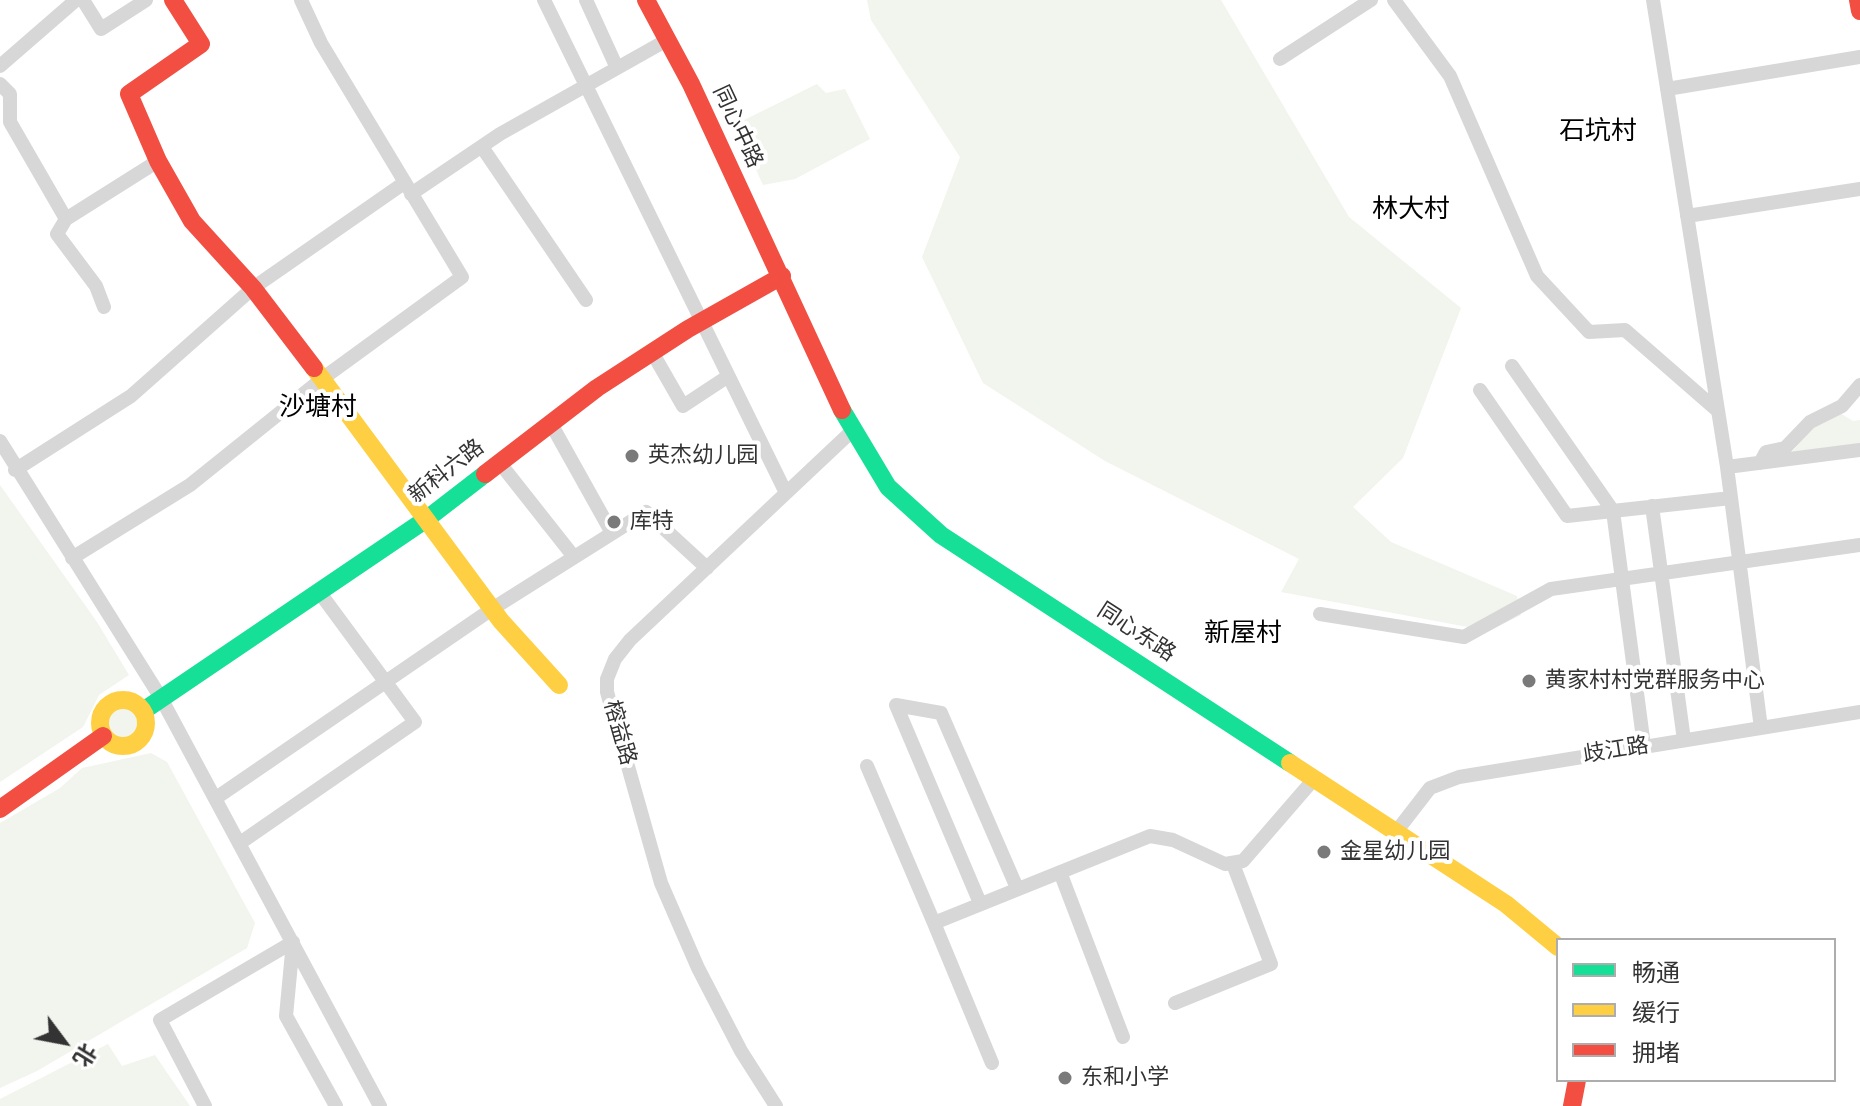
<!DOCTYPE html>
<html>
<head>
<meta charset="utf-8">
<style>
	body { margin:0 }
	#map { position:relative; width:1860px; height:1106px; overflow:hidden; background:#fff; font-family:"DejaVu Sans","Noto Sans SC",sans-serif }
	canvas { display:block }
	.legend { position:absolute; left:1556px; top:938px; width:280px; height:144px; box-sizing:border-box; background:#fff; border:2px solid #adadad; margin:0; padding:10px 14px; list-style:none; font-size:24px; color:#333 }
	.legend li { display:flex; align-items:center; gap:16px; height:40px }
	.legend b { width:40px; border:2px solid #adadad }
	.north { position:absolute; left:24px; top:1002px; width:80px; height:80px; -webkit-text-stroke:6px #fff; paint-order:stroke; rotate:122deg; font-size:22px; font-weight:700; line-height:32px; text-align:center; color:#333 }
	.north::after { content:''; display:block; margin:auto; width:28px; height:36px; background:#333; clip-path:polygon(50% 0,100% 100%,50% 72%,0 100%) }
</style>
</head>
<body>
<div id="map">
<canvas width="1860" height="1106"></canvas>
<ul class="legend">
<li><b style="height:10px;background:#16e098"></b>畅通</li>
<li><b style="height:10px;background:#ffcf43"></b>缓行</li>
<li><b style="height:10px;background:#f24e42"></b>拥堵</li>
</ul>
<div class="north">北</div>
</div>
<script>
const c = document.querySelector('canvas').getContext('2d');
c.lineJoin = 'round';
function fillPath(path, color) { c.fillStyle = color; c.fill(path, 'evenodd'); }
const toPath = rows => new Path2D(rows.map(r => 'M' + r).join(''));
function strokePath(path, color, width, dash) { c.strokeStyle = color; c.lineWidth = width; c.lineCap = dash ? 'butt' : 'round'; c.setLineDash(dash || []); c.stroke(path); }
function label(font, color, halo, rows, align = 'center') {
  c.font = font + ' "DejaVu Sans","Noto Sans SC",sans-serif'; c.lineWidth = 8; c.setLineDash([]); c.textBaseline = 'middle'; c.strokeStyle = halo; c.fillStyle = color; for (const [text, x, y, turn = 0] of rows) {
    c.save(); c.translate(x, y); c.rotate((+turn || 0) * Math.PI / 180); c.textAlign = isNaN(turn) ? turn : align; if (halo) c.strokeText(text, 0, 0); c.fillText(text, 0, 0); c.restore();
  }
}
fillPath(toPath([
	[867,0,1221,0,1349,217,1461,308,1403,458,1353,507,1391,542,1517,596,1521,615,1489,631,1281,592,1299,559,1105,461,983,383,922,257,960,157,871,20],
	[817,84,826,93,845,89,870,139,795,179,763,185,742,139,742,121],
	[1840,413,1853,421,1860,420,1860,444,1791,453,1814,426],
	[0,485,97,622,129,675,99,695,83,727,0,782],
	'107 723a15 15 0 1 1 30 0a15 15 0 1 1-30 0Z',
	[151,753,167,762,255,923,247,948,37,1071,0,1088,0,823,60,788,82,768],
	[108,1044,122,1066,155,1055,190,1106,0,1106,0,1099]
]), '#f1f5ed');
strokePath(toPath([
	[83,0,101,29,146,0],
	[544,0,786,493],
	[586,0,617,68],
	[1394,0,1450,76,1537,276,1589,332,1625,330,1718,411],
	[1653,0,1727,467,1761,728],
	[1280,59,1371,0],
	[0,66,76,0],
	[0,84,10,94,10,122,66,219,57,234,96,286,104,307],
	[1667,89,1860,57],
	[482,147,586,300],
	[411,194,500,134,667,40],
	[1687,216,1860,189],
	[66,219,158,161],
	[652,352,683,406,727,377],
	[1512,366,1613,511,1644,746],
	[1480,390,1567,516,1731,498],
	[550,422,612,533],
	[0,441,161,698,380,1106],
	[499,462,574,557],
	[1760,463,1766,452,1785,448,1810,422,1842,406,1860,385],
	[1727,467,1860,450],
	[15,470,131,396,253,288,404,183],
	[1652,506,1684,740],
	[72,558,190,485,322,379,462,277,321,43,301,0],
	[1320,614,1464,637,1551,589,1860,545],
	[867,766,934,923,1150,836,1173,840,1225,864,1243,861,1314,779],
	[216,798,492,609,646,512,707,568],
	[1396,832,1430,788,1459,777,1860,712],
	[240,843,415,722,320,593],
	[1060,872,1123,1037],
	[980,903,896,705,941,713,1017,888],
	[934,923,992,1063],
	[293,942,286,1016,336,1106],
	[1175,1003,1271,964,1233,864],
	[205,1106,160,1020,293,942],
	[776,1106,741,1051,698,968,661,883,607,692,607,679,615,659,630,640,852,431]
]), '#d7d7d7', 14);
strokePath(toPath([
	[842,410,888,487,941,535,1290,763],
	[143,711,428,518,485,474]
]), '#16e098', 18);
strokePath(toPath([
	[314,368,501,621,559,685],
	'100 723a23 23 0 1 1 46 0a23 23 0 1 1-46 0Z',
	[1290,763,1506,904,1558,947]
]), '#ffcf43', 18);
strokePath(toPath([
	[173,0,201,44,129,94,158,161,192,221,253,288,314,368],
	[646,0,691,84,842,410],
	[1858,0,1860,11],
	[485,474,597,388,688,329,782,276],
	[0,809,103,736],
	[1572,1106,1577,1080]
]), '#f24e42', 18);
for (const [x, y, r, color] of [
	[632,456,8,"#7a7a7a"],
	[614,522,8,"#7a7a7a"],
	[1529,681,8,"#7a7a7a"],
	[1324,852,8,"#7a7a7a"],
	[1065,1078,8,"#7a7a7a"]
]) { const dot = new Path2D(); dot.arc(x, y, r, 0, 2 * Math.PI); c.fillStyle = color; c.fill(dot); strokePath(dot, '#fff', 3); }
label('22px', '#333', '#fff', [
	["同心中路",737,127,65],
	["新科六路",447,472,-38],
	["同心东路",1136,633,33],
	["榕益路",619,733,74],
	["歧江路",1616,751,-9]
]);
label('22px', '#333', '#fff', [
	["英杰幼儿园",648,456],
	["库特",630,522],
	["黄家村村党群服务中心",1545,681],
	["金星幼儿园",1340,852],
	["东和小学",1081,1078]
], 'left');
label('26px', '#000', '#fff', [
	["石坑村",1598,132],
	["林大村",1411,210],
	["沙塘村",318,408],
	["新屋村",1243,634]
]);
</script>
</body>
</html>
